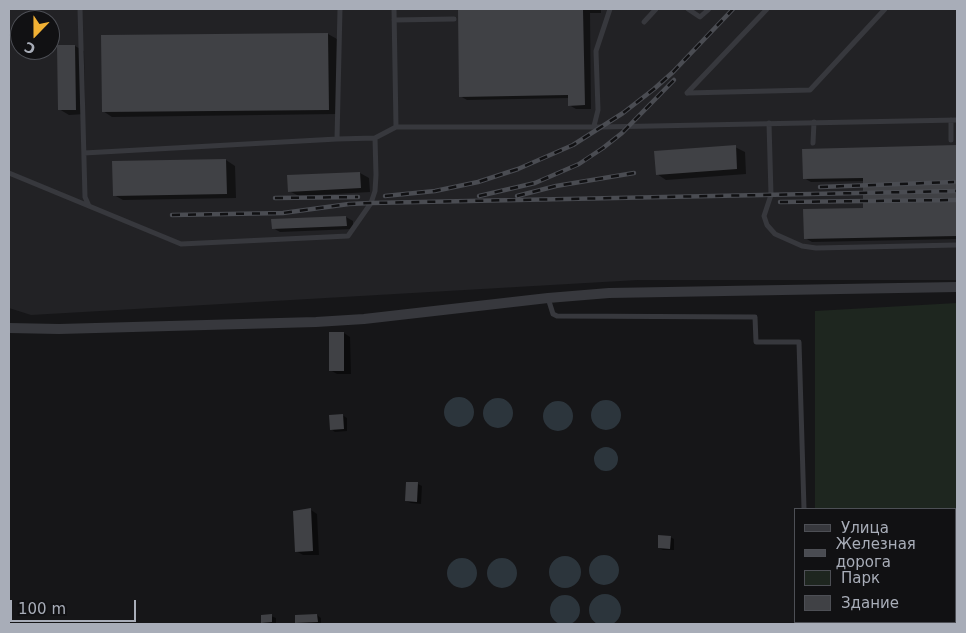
<!DOCTYPE html>
<html>
<head>
<meta charset="utf-8">
<style>
	body { margin:0 }
	#map { position:relative; width:966px; height:633px; overflow:hidden; background:#161618; font-family:"DejaVu Sans",sans-serif }
	canvas { display:block }
	.frame { position:absolute; inset:0; border:10px solid #a8adb8; pointer-events:none }
	.legend { position:absolute; left:794px; top:508px; width:162px; height:115px; box-sizing:border-box; background:#111113; border:1px solid #4d4f55; margin:0; padding:6px 9px; list-style:none; font-size:15px; color:#a8adb8 }
	.legend li { display:flex; align-items:center; gap:10px; height:25px }
	.legend b { width:25px; border:1px solid #4d4f55 }
	.north { position:absolute; left:10px; top:10px; width:50px; height:50px; box-sizing:border-box; background:#111113; border:1px solid #4d4f55; border-radius:50%; rotate:202deg; font-size:14px; font-weight:700; line-height:20px; text-align:center; color:#a8adb8 }
	.north::after { content:''; display:block; margin:auto; width:18px; height:22px; background:#f2b134; clip-path:polygon(50% 0,100% 100%,50% 72%,0 100%) }
	.scale { position:absolute; left:10px; top:600px; width:126px; height:22px; box-sizing:border-box; border:2px solid #a8adb8; border-top:0; padding-left:6px; font-size:15px; line-height:18px; white-space:nowrap; color:#a8adb8; -webkit-text-stroke:4px #111113; paint-order:stroke }
</style>
</head>
<body>
<div id="map">
<canvas width="966" height="633"></canvas>
<div class="frame"></div>
<ul class="legend">
<li><b style="height:6px;background:#37383d"></b>Улица</li>
<li><b style="height:6px;background:#4a4c52"></b>Железная дорога</li>
<li><b style="height:14px;background:#1e261f"></b>Парк</li>
<li><b style="height:14px;background:#404145"></b>Здание</li>
</ul>
<div class="north">С</div>
<div class="scale">100 m</div>
</div>
<script>
const c = document.querySelector('canvas').getContext('2d');
c.lineJoin = 'round';
function fillPath(path, color) { c.fillStyle = color; c.fill(path, 'evenodd'); }
const toPath = rows => new Path2D(rows.map(r => 'M' + r).join(''));
function strokePath(path, color, width, dash) { c.strokeStyle = color; c.lineWidth = width; c.lineCap = dash ? 'butt' : 'round'; c.setLineDash(dash || []); c.stroke(path); }
fillPath(toPath([
	[9,9,957,9,957,280,638,280,31,315,9,308],
	[20,20,50,20,50,50,20,50]
]), '#222225');
fillPath(toPath([
	[957,303,957,534,955,536,955,509,815,509,815,311],
	[815,622,932,622,931,624,815,624]
]), '#1e261f');
fillPath(toPath([
	'444 412a15 15 0 1 1 30 0a15 15 0 1 1-30 0Z',
	'483 413a15 15 0 1 1 30 0a15 15 0 1 1-30 0Z',
	'591 415a15 15 0 1 1 30 0a15 15 0 1 1-30 0Z',
	'543 416a15 15 0 1 1 30 0a15 15 0 1 1-30 0Z',
	'594 459a12 12 0 1 1 24 0a12 12 0 1 1-24 0Z',
	'589 570a15 15 0 1 1 30 0a15 15 0 1 1-30 0Z',
	'549 572a16 16 0 1 1 32 0a16 16 0 1 1-32 0Z',
	'487 573a15 15 0 1 1 30 0a15 15 0 1 1-30 0Z',
	'447 573a15 15 0 1 1 30 0a15 15 0 1 1-30 0Z',
	'589 610a16 16 0 1 1 32 0a16 16 0 1 1-32 0Z',
	'550 610a15 15 0 1 1 30 0a15 15 0 1 1-30 0Z'
]), '#2c353c');
fillPath(toPath([
	[459,9,601,9,601,13,590,13,591,109,576,109,569,105,569,98,467,100,460,96],
	[328,34,337,39,338,114,112,117,103,111,102,36],
	[58,46,75,46,84,51,85,114,69,115,59,109],
	[735,147,745,152,746,174,666,180,657,174],
	[957,147,957,239,812,242,805,238,865,209,864,181,811,182,804,178,803,150],
	[226,160,235,166,236,198,123,200,114,195,113,162],
	[360,173,369,178,370,192,299,196,289,191],
	[346,217,353,221,353,229,280,232,273,228],
	[344,333,350,337,351,374,337,374,330,370],
	[342,415,347,418,347,431,335,432,331,429],
	[418,484,422,486,421,504,411,503,406,501],
	[311,510,317,514,319,555,303,555,296,551],
	[670,537,674,539,674,550,663,550,659,548],
	[317,615,321,618,321,624,299,624,296,622],
	[271,616,276,618,276,624,266,624,262,622]
]), '#0007');
fillPath(toPath([
	[458,9,583,9,585,105,568,106,568,95,459,97],
	[328,33,329,110,102,112,101,35],
	[57,45,75,45,76,110,58,110],
	[736,145,737,169,656,175,654,151],
	[957,145,957,236,804,239,803,209,863,208,863,178,803,179,802,149],
	[226,159,227,194,113,196,112,161],
	[360,172,361,188,288,192,287,175],
	[346,216,347,226,272,229,271,219],
	[329,332,344,332,344,371,329,371],
	[343,414,344,429,330,430,329,415],
	[406,482,418,482,417,502,405,501],
	[311,508,313,551,295,552,293,511],
	[658,535,671,536,670,549,658,548],
	[272,614,272,622,261,623,261,615],
	[317,614,318,622,295,623,295,615]
]), '#404145');
strokePath(toPath([
	[80,9,85,197,89,206],
	[340,9,337,139,375,138,396,127,394,9],
	[688,9,700,17,709,9],
	[394,20,454,19],
	[644,22,656,9],
	[687,93,810,90,885,9],
	[687,93,767,9],
	[769,123,771,195,764,216,767,225,775,234,802,246,816,248,957,245],
	[594,126,598,110,596,51,610,9],
	[396,127,601,127,957,120],
	[951,140,951,120],
	[813,143,814,122],
	[84,153,337,139],
	[9,173,181,244,348,236,371,203,375,191,376,175,375,138],
	[548,298,553,314,557,316,755,317,756,342,799,342,804,509],
	[806,622,806,624]
]), '#37383d', 5);
strokePath(toPath([
	[9,328,59,329,316,322,364,319,548,298,609,293,957,287]
]), '#37383d', 10);
const rail = toPath([
	[820,187,954,182],
	[385,196,435,191,478,182,518,169,573,145,623,113,654,89,673,72,733,9],
	[479,196,535,183,579,164,603,148,622,133,674,80],
	[517,196,556,186,634,173],
	[275,198,358,197],
	[780,202,957,200],
	[172,215,283,213,349,204,371,203,957,191]
]);
strokePath(rail, '#4a4c52', 4.5);
strokePath(rail, '#111113', 2.5, [8]);
</script>
</body>
</html>
